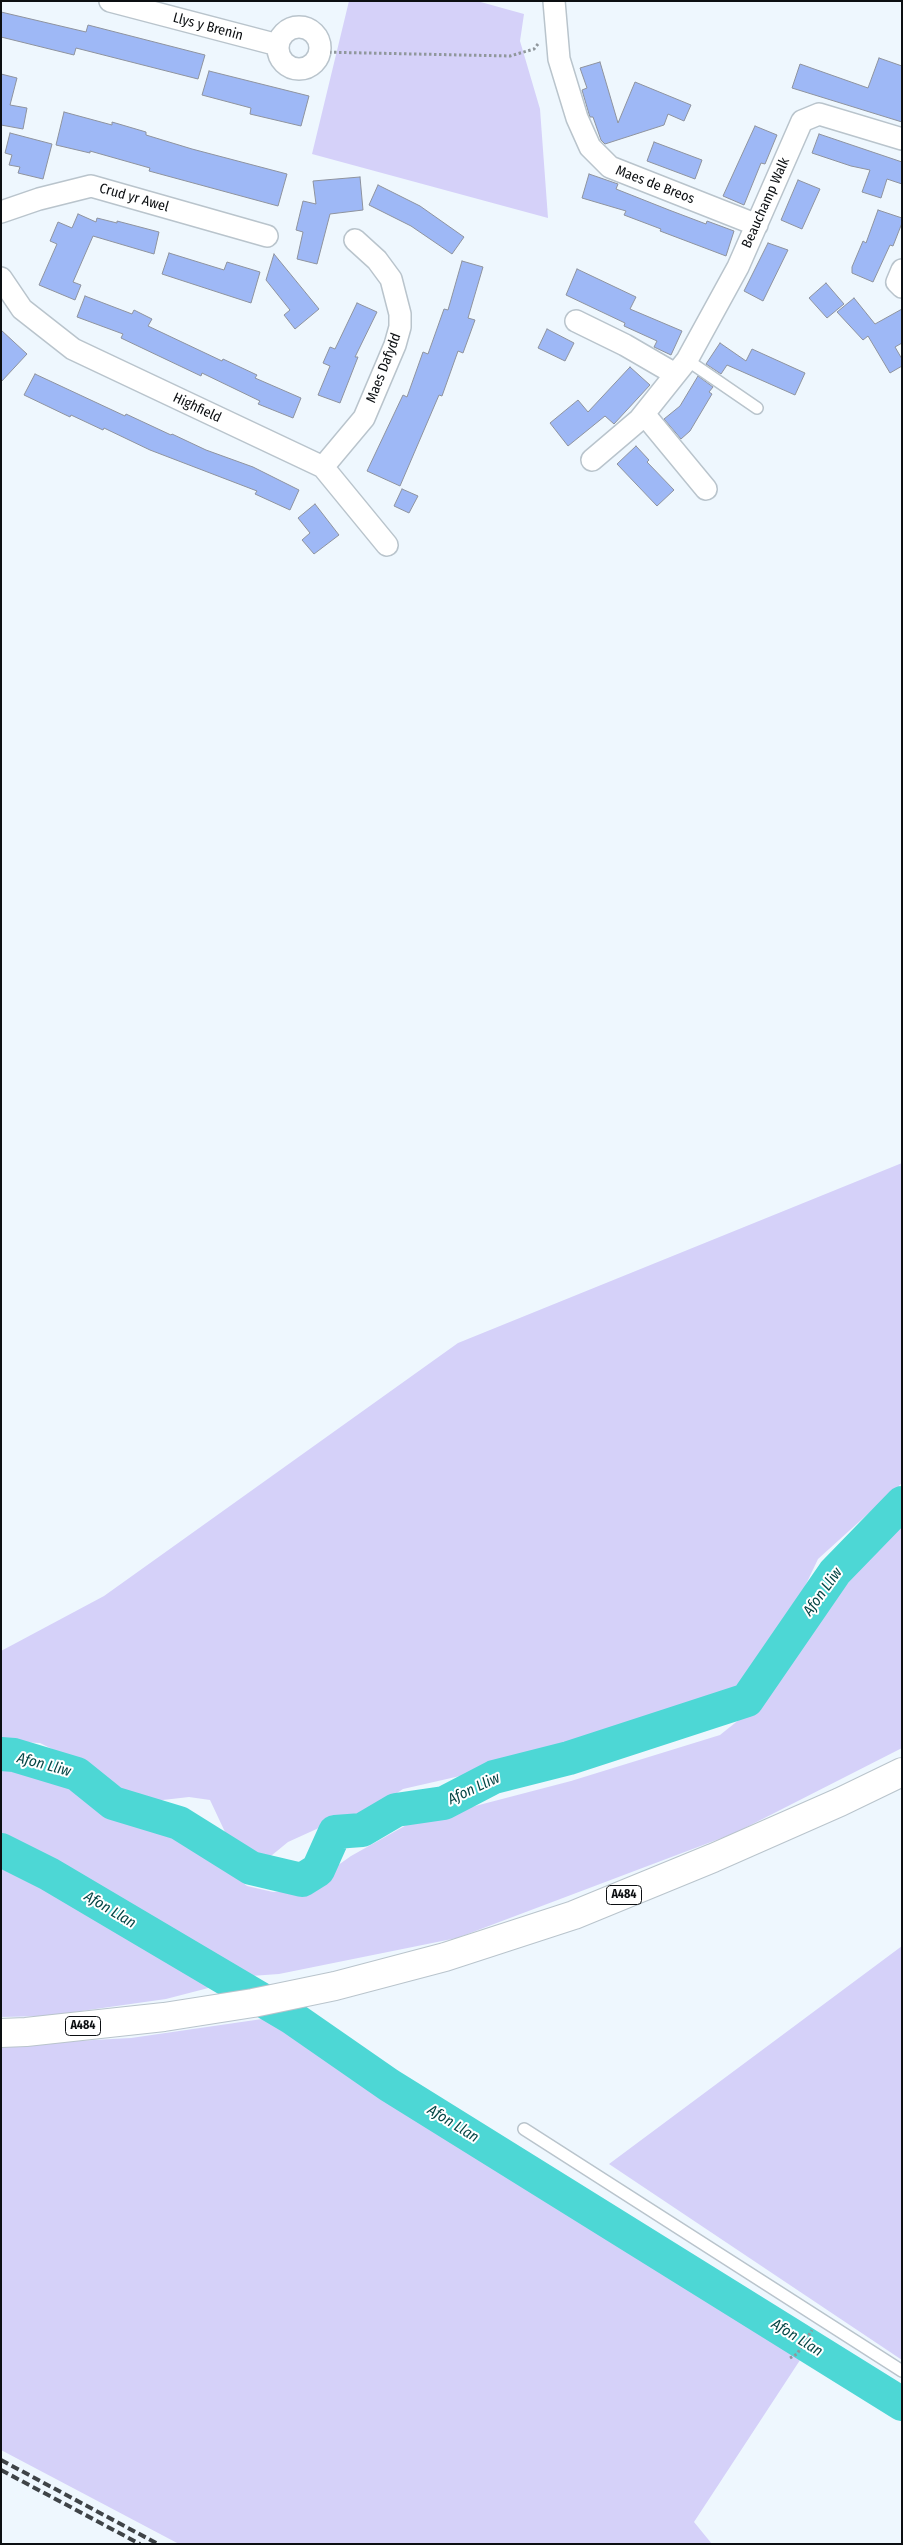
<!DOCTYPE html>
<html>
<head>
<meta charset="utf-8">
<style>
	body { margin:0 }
	#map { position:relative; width:903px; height:2545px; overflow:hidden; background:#eef7fe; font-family:"Fira Sans Condensed",sans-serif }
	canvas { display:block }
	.frame { position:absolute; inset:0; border:2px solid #0c0f12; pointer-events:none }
</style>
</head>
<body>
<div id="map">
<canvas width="903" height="2545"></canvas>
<div class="frame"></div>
</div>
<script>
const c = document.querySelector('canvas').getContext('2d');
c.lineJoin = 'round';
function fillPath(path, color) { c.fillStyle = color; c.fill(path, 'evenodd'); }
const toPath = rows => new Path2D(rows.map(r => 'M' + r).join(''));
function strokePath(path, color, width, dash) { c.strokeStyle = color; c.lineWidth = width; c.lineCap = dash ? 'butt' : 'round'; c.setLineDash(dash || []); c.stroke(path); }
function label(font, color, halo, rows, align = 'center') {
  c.font = font + ' "Fira Sans Condensed",sans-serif'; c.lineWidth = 4; c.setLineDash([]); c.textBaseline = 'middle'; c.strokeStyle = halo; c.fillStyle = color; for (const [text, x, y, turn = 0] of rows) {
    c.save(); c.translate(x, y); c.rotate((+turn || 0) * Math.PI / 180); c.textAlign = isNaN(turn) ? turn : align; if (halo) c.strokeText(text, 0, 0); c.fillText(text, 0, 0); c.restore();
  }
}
fillPath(toPath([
	[349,1,477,1,524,14,520,41,540,109,548,218,312,154],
	[902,1163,902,1483,818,1559,771,1658,720,1704,460,1776,403,1789,356,1820,321,1827,288,1842,266,1860,252,1861,240,1856,233,1849,210,1800,189,1797,154,1801,131,1797,80,1770,64,1755,40,1743,1,1741,1,1651,104,1596,458,1343],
	[902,1517,902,1748,735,1833,457,1938,279,1974,251,1976,191,1946,80,1880,1,1841,1,1762,20,1764,59,1781,121,1820,179,1835,203,1850,247,1886,273,1892,296,1891,313,1883,351,1856,410,1823,571,1781,720,1735,745,1715,764,1696,827,1610,892,1526],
	[1,1856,131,1928,216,1986,166,1999,46,2016,1,2017],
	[902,1946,902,2360,609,2164],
	[269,2018,297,2040,561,2208,804,2354,694,2522,712,2544,179,2544,1,2450,1,2045,131,2038]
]), '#d5d1f9');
strokePath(toPath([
	[1,1754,14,1755,77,1774,113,1803,179,1823,251,1868,302,1880,318,1870,335,1832,362,1830,396,1810,444,1803,494,1777,569,1758,747,1700,835,1572,902,1503],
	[1,1850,49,1874,291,2017,389,2085,902,2404]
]), '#4dd7d5', 34);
const building = toPath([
	[1,12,86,32,88,25,205,55,198,79,76,48,74,55,1,37,1,12],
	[879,58,902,66,902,122,792,88,800,64,868,88,879,58],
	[600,62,618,123,635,82,691,105,684,121,668,114,664,125,605,144,601,140,593,117,590,117,589,114,582,90,587,88,580,68,600,62],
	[209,71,309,96,301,126,250,114,251,108,202,95,209,71],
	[1,74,17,78,10,105,27,108,23,129,1,125,1,74],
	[64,112,112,125,112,122,146,132,146,135,192,149,287,174,278,206,149,171,150,168,90,151,90,153,56,145,64,112],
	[755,126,777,135,765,164,761,163,744,205,723,196,755,126],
	[10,133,52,144,43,179,18,173,20,167,9,165,12,155,5,153,10,133],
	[819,134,902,162,902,184,887,179,881,198,862,192,870,170,851,166,812,153,819,134],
	[654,142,702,160,695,179,647,161,654,142],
	[589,174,618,184,616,189,669,210,706,224,707,221,734,231,726,256,660,231,661,229,624,215,626,211,582,198,589,174],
	[360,177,363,210,330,214,317,264,297,259,303,232,296,230,303,201,316,204,313,181,360,177],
	[798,180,820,189,802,229,781,220,798,180],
	[378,185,420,206,464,237,452,254,411,226,369,205,378,185],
	[878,210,902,218,902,223,893,246,890,245,873,282,852,273,852,267,863,241,866,243,878,210],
	[78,214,96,222,97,218,117,223,117,221,159,232,154,254,93,236,73,282,81,285,75,300,39,285,57,244,50,241,58,222,72,228,78,214],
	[768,243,788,250,763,301,744,291,768,243],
	[169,253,224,270,227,262,260,272,251,303,162,274,169,253],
	[274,254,319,309,295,329,284,315,290,310,266,280,274,254],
	[462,261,483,267,468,318,475,320,463,353,458,351,442,396,439,395,400,486,367,471,403,395,407,397,423,352,428,354,444,309,448,310,462,261],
	[577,269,636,297,630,309,682,331,671,355,654,347,657,341,624,326,625,323,566,295,577,269],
	[826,283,844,304,827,318,809,298,826,283],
	[85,296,132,314,134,310,152,319,148,326,222,361,223,359,257,375,255,378,301,398,293,418,258,404,260,401,202,373,201,376,121,338,123,334,77,317,85,296],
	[854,298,875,324,902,309,902,343,895,347,902,359,902,366,890,373,868,336,863,340,837,312,854,298],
	[357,303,377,312,355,357,358,357,340,403,318,395,330,366,323,363,330,347,335,349,357,303],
	[547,329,574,343,565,361,538,348,547,329],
	[1,330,27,354,1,382,1,330],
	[720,343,746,361,752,349,805,373,795,395,727,365,721,374,706,364,720,343],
	[630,367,650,385,614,424,605,416,568,446,550,423,578,400,588,412,630,367],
	[35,374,125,416,126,414,171,435,172,434,206,450,253,467,299,490,290,510,255,494,257,491,150,450,104,428,103,430,71,415,70,417,24,395,35,374],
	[698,376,713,387,709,392,712,394,690,431,681,439,664,419,680,406,698,376],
	[636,446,649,460,647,462,674,490,657,506,617,464,636,446],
	[402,489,418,496,409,513,394,506,402,489],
	[315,504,339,535,314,554,302,540,310,533,298,518,315,504]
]);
fillPath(building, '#9eb8f6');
strokePath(building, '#8e939e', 1);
const service = toPath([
	[687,360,757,408],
	[524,2129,902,2371]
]);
const minor = toPath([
	[110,1,278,45],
	[554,1,559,59,577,118,590,147,610,167,757,225],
	'278 48a21 21 0 1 1 42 0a21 21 0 1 1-42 0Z',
	[1,212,39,199,91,186,267,236],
	[902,270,897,282,902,287],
	[1,278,22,309,73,349,323,467,387,545],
	[576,321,625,345,675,374],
	[644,414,706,489],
	[592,460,639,420,687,360,738,267,802,121,819,114,902,139],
	[323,467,364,418,395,345,400,327,400,314,391,279,377,260,355,240]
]);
const primary = toPath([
	[1,2033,26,2032,164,2017,253,2003,335,1986,445,1957,574,1915,713,1858,840,1802,902,1772]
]);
strokePath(service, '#b9c4cc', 14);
strokePath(minor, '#b9c4cc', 24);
strokePath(primary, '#b9c4cc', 30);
strokePath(toPath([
	[319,52,510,56,534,49,538,44],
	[790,2358,797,2354,812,2330]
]), '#90979c', 3, [2.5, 2.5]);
strokePath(service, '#fff', 11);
strokePath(minor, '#fff', 21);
strokePath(primary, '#fff', 28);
strokePath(toPath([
	[1,2460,158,2544],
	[1,2470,140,2544]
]), '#3f4448', 4, [8, 4]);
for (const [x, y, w] of [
	[624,1895,35],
	[83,2026,35]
]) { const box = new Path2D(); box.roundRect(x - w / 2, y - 9.5, w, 19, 4); c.fillStyle = '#fff'; c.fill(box); strokePath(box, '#0c0f12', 1); }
label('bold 12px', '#0c0f12', null, [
	["A484",624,1895],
	["A484",83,2026]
]);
label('14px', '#0c0f12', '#fff', [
	["Llys y Brenin",208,27,15],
	["Maes de Breos",655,185,21],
	["Crud yr Awel",134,198,16],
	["Beauchamp Walk",766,203,-66],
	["Maes Dafydd",384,368,-69],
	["Highfield",197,408,25]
]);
label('italic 15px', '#064746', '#fff', [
	["Afon Lliw",823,1592,-54],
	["Afon Lliw",44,1765,15],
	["Afon Lliw",474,1789,-25],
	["Afon Llan",110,1910,31],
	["Afon Llan",453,2124,32],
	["Afon Llan",797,2338,32]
]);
</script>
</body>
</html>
